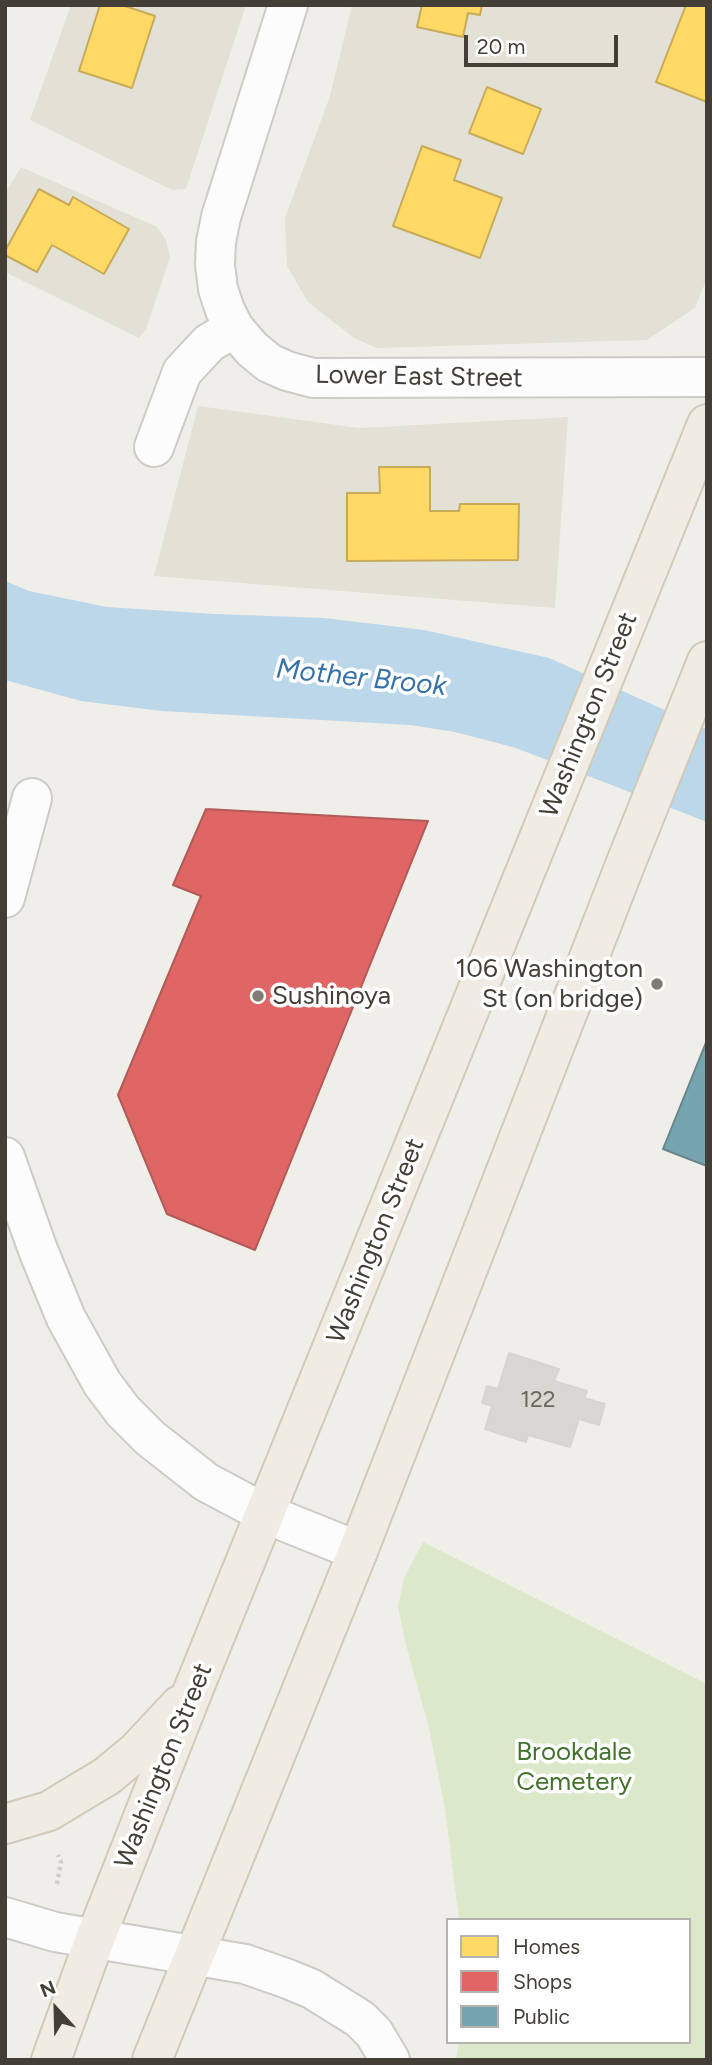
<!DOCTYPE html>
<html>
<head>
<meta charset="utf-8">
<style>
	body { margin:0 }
	#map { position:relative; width:712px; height:2065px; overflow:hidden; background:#efeee9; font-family:Figtree,sans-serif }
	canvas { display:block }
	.frame { position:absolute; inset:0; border:7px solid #443f36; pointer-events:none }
	.legend { position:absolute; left:446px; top:1918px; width:245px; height:126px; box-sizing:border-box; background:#fff; border:2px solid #b4b2af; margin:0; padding:9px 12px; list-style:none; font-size:21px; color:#443f36 }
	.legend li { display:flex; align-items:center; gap:14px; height:35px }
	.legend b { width:35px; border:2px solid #b4b2af }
	.north { position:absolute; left:21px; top:1974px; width:70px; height:70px; -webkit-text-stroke:5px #fff; paint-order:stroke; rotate:338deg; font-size:19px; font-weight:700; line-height:28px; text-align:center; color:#443f36 }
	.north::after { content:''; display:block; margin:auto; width:24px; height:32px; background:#443f36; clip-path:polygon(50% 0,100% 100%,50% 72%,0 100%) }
	.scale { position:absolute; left:464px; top:35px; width:154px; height:32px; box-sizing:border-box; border:4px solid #443f36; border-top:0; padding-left:9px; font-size:21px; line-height:24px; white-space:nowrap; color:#443f36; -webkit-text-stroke:5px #fff; paint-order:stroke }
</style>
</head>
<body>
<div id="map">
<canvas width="712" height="2065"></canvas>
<div class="frame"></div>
<ul class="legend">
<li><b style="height:19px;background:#ffd966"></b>Homes</li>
<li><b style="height:19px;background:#e06666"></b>Shops</li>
<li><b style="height:19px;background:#76a5af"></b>Public</li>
</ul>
<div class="north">N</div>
<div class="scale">20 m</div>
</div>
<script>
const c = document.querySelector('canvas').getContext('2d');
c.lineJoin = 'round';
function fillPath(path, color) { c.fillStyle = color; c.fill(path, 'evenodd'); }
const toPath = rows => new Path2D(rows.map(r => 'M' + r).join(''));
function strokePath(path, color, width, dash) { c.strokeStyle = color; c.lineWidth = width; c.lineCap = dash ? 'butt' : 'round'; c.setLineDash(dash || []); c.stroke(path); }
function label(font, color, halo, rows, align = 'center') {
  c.font = font + ' Figtree,sans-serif'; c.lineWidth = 7; c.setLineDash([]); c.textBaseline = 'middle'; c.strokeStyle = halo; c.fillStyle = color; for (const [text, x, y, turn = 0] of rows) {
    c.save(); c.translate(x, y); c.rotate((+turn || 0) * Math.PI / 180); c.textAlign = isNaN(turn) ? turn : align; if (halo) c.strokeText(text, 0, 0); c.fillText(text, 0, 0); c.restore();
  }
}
fillPath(toPath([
	[71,5,246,5,186,189,172,190,30,120],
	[352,5,707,5,707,278,695,308,647,340,377,348,354,338,308,302,287,266,285,218,330,96],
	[21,167,157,227,166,240,170,257,146,329,139,338,5,272,5,194],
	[198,406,359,428,568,417,555,608,154,576]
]), '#e3e0d6');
fillPath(toPath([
	[423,1542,707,1684,707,2060,456,2060,459,2042,689,2042,689,1920,459,1920,445,1808,429,1728,406,1645,398,1607,404,1578]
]), '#dbe8ca');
fillPath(toPath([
	[5,581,29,591,107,607,214,614,324,618,424,630,549,658,707,729,707,822,516,748,455,732,410,725,162,711,81,701,5,680]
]), '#bcd6ea');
const homes = toPath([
	[100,5,122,5,155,16,132,88,79,71,100,5],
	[422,5,482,5,480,15,468,13,463,37,417,27,422,5],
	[686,5,707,5,707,102,656,82,686,5],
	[487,87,541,109,523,154,469,133,487,87],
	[422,146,461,160,454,180,502,198,480,258,393,226,422,146],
	[39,189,69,205,73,197,129,229,104,274,52,245,37,272,5,255,5,251,39,189],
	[379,467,430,467,430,511,459,511,460,504,519,504,518,560,347,561,347,493,380,493,379,467]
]);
fillPath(homes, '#ffd966');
strokePath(homes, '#c7ab58', 2);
const shops = toPath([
	[206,809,428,821,255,1250,167,1214,118,1095,201,896,173,885,206,809]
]);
fillPath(shops, '#e06666');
strokePath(shops, '#b15a58', 2);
const public = toPath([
	[707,1040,707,1166,663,1149,707,1040]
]);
fillPath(public, '#76a5af');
strokePath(public, '#67868b', 2);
const building = toPath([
	[509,1353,559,1369,554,1381,587,1391,584,1398,605,1404,599,1425,579,1419,570,1447,528,1435,526,1442,485,1429,492,1406,482,1403,487,1386,498,1389,509,1353]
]);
fillPath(building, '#d9d7d1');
strokePath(building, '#d7d5cf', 2);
const minor = toPath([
	[288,5,221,217,216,242,215,265,218,289,225,310,234,328,252,349,269,363,287,371,313,378,707,377],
	[154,447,182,372,209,343,234,328],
	[5,898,32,798],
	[5,1157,38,1250,66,1318,102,1383,123,1411,150,1438,206,1482,266,1514,358,1551],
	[5,1917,55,1932,245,1964,288,1979,312,1989,360,2019,374,2033,390,2060]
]);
const major = toPath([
	[5,1824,49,1811,107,1776,136,1752,180,1705],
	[51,2060,95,1939,194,1688,707,424],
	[152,2060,358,1551,625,865,707,661]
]);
strokePath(minor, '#cdcbc7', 42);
strokePath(major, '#d0cab8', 42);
strokePath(toPath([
	[57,1884,61,1862,58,1855]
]), '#d0cecb', 4.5, [3.5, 3.5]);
strokePath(minor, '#fdfcfc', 38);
strokePath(major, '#f0ece3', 38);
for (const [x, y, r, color] of [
	[657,984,7,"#807c75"],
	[258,996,7,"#807c75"]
]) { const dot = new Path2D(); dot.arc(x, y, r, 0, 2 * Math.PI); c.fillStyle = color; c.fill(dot); strokePath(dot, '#fff', 2.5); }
label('23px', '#6a665e', null, [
	["122",538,1400]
]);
label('26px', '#443f36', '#fff', [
	["Lower East Street",419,377,1],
	["Washington Street",589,715,-68],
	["Washington Street",376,1241,-68],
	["Washington Street",164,1766,-68]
]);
label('26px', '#443f36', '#fff', [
	["106 Washington",643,969],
	["St (on bridge)",643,999],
	["Sushinoya",272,996,"left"]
], 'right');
label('26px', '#43722d', '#fff', [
	["Brookdale",574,1752],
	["Cemetery",574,1782]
]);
label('italic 28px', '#3672a9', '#fff', [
	["Mother Brook",361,678,6]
]);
</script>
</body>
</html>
